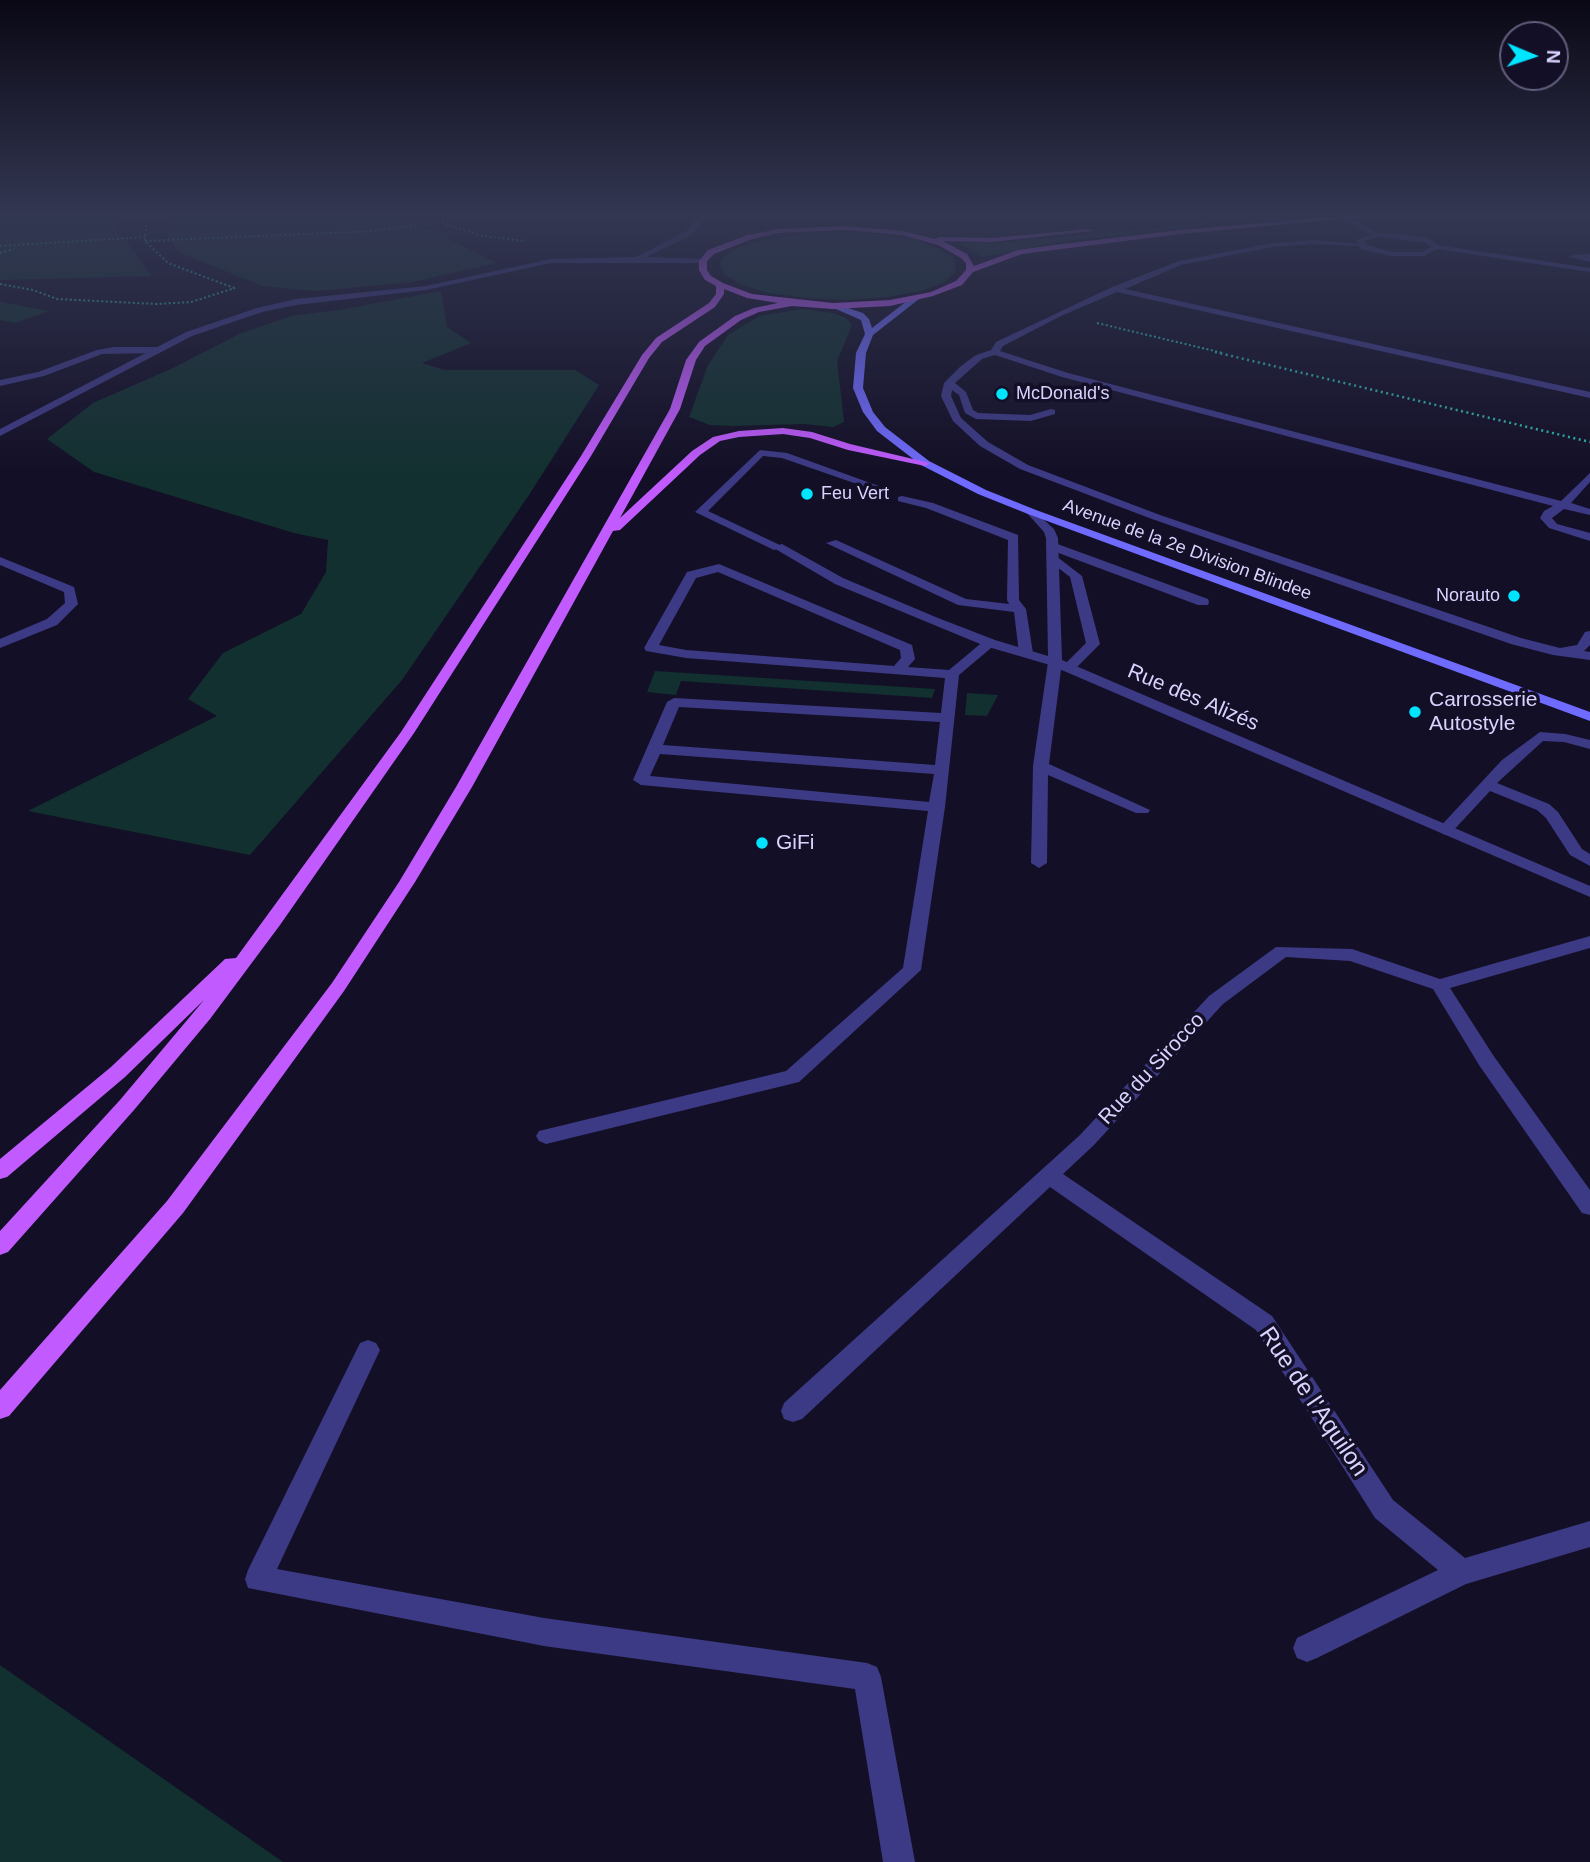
<!DOCTYPE html>
<html>
<head>
<meta charset="utf-8">
<style>
	body { margin:0 }
	#map { position:relative; width:1590px; height:1862px; overflow:hidden; background:#130f26; font-family:Helvetica,sans-serif }
	canvas { display:block }
	.north { position:absolute; left:1499px; top:21px; width:70px; height:70px; box-sizing:border-box; background:#130f26; border:2px solid #625e7d; border-radius:50%; rotate:92deg; font-size:19px; font-weight:700; line-height:28px; text-align:center; color:#d9d4ff }
	.north::after { content:''; display:block; margin:auto; width:24px; height:32px; background:#00e5ff; clip-path:polygon(50% 0,100% 100%,50% 72%,0 100%) }
</style>
</head>
<body>
<div id="map">
<canvas width="1590" height="1862"></canvas>
<div class="north">N</div>
</div>
<script>
const c = document.querySelector('canvas').getContext('2d');
c.lineJoin = 'round';
function fillPath(path, color) { c.fillStyle = color; c.fill(path, 'evenodd'); }
const toPath = rows => new Path2D(rows.map(r => 'M' + r).join(''));
function strokePath(path, color, width, dash) { c.strokeStyle = color; c.lineWidth = width; c.lineCap = dash ? 'butt' : 'round'; c.setLineDash(dash || []); c.stroke(path); }
function label(font, color, halo, rows, align = 'center') {
  c.font = font + ' Helvetica,sans-serif'; c.lineWidth = 7; c.setLineDash([]); c.textBaseline = 'middle'; c.strokeStyle = halo; c.fillStyle = color; for (const [text, x, y, turn = 0] of rows) {
    c.save(); c.translate(x, y); c.rotate((+turn || 0) * Math.PI / 180); c.textAlign = isNaN(turn) ? turn : align; if (halo) c.strokeText(text, 0, 0); c.fillText(text, 0, 0); c.restore();
  }
}
fillPath(toPath([
	[0,216,121,216,116,227,151,276,0,280],
	[172,216,420,216,411,221,497,263,412,282,316,291,263,286,180,253,167,235],
	[1205,223,1208,225,1066,241,982,257,959,243,994,243],
	[813,232,885,235,916,240,940,249,954,259,956,271,945,282,921,291,887,297,847,300,805,298,768,293,740,284,724,274,720,262,729,252,750,243],
	[441,291,447,327,471,343,422,363,444,370,575,370,599,385,529,495,402,680,250,855,28,811,217,716,188,699,223,653,301,614,326,572,328,540,294,533,94,472,47,439,93,403,173,368,239,334,291,316,345,309],
	[0,302,1,302,49,311,15,323,0,320],
	[803,309,833,313,846,318,852,325,837,361,844,422,833,427,804,424,733,426,710,425,689,417,708,365,728,335,760,316],
	[655,671,935,689,932,698,681,681,676,695,647,692],
	[967,693,998,695,987,716,965,715],
	[0,1665,283,1862,0,1862]
]), '#12302f');
strokePath(toPath([
	[147,216,145,241,168,263,234,288],
	[442,223,482,236,525,241],
	[145,241,374,231,479,216],
	[0,246,145,237],
	[0,253,14,249],
	[0,284,33,290,57,299,156,304,191,302,235,288],
	[1097,323,1223,353]
]), '#2fb8b0', 2, [2, 2.5]);
strokePath(toPath([
	[1215,352,1590,442]
]), '#2fb8b0', 2.5, [2, 3.5]);
fillPath(toPath([
	[1313,240,1364,244,1360,246,1313,244,1273,247,1181,265,1125,289,1590,392,1590,398,1117,292,1061,316,1003,346,1000,351,1068,373,1561,501,1590,473,1590,482,1571,503,1590,509,1590,515,1564,509,1552,518,1557,524,1590,533,1590,541,1549,528,1540,518,1544,511,1553,506,1062,377,995,355,982,359,955,383,966,392,973,410,978,413,1030,415,1051,409,1055,410,1055,414,1031,421,976,419,965,413,959,395,952,390,951,396,961,418,988,442,1028,465,1160,515,1521,638,1560,648,1577,645,1585,632,1590,631,1590,645,1584,651,1590,652,1590,660,1553,655,1511,644,1152,519,1020,469,980,446,953,421,941,396,944,383,961,366,976,355,991,350,996,342,1112,287,1179,261,1273,243,1313,240],
	[1590,254,1590,262,1569,257,1573,255,1590,254],
	[114,347,159,347,164,350,159,353,102,354,44,376,0,386,0,380,38,372,97,350,114,347],
	[760,450,787,453,890,490,880,492,782,458,763,456,708,511,784,547,774,550,695,512,760,450],
	[902,496,933,503,1018,535,1019,600,1026,609,1033,653,1031,656,1021,656,1019,653,1014,612,958,605,826,543,836,540,966,599,1009,604,1007,600,1008,540,926,508,898,501,898,497,902,496],
	[1052,542,1208,599,1209,602,1208,605,1198,605,1048,549,1046,546,1052,542],
	[1052,553,1082,576,1100,644,1073,671,1068,672,1061,668,1086,643,1070,577,1048,560,1046,557,1052,553],
	[0,557,74,587,78,604,57,625,0,648,0,639,47,619,65,603,64,592,0,565,0,557],
	[719,564,912,645,915,659,908,667,949,670,985,640,990,639,997,643,959,675,945,807,921,970,799,1082,546,1144,539,1141,536,1136,539,1131,786,1071,903,968,928,811,641,785,633,780,667,702,674,698,941,713,945,678,686,658,646,651,644,648,687,572,719,564],
	[718,572,900,650,901,658,894,666,686,650,659,645,696,578,718,572],
	[679,707,940,722,935,765,663,745,679,707],
	[660,754,934,774,929,802,650,776,660,754],
	[1055,658,1062,662,1049,764,1150,810,1148,813,1136,813,1048,775,1047,863,1039,868,1031,863,1033,766,1048,662,1055,658],
	[1540,732,1565,734,1590,740,1590,749,1564,742,1543,741,1497,783,1549,804,1558,812,1582,849,1590,854,1590,866,1570,855,1546,818,1537,810,1490,791,1451,833,1445,835,1437,830,1502,760,1540,732],
	[368,1340,376,1343,380,1350,277,1569,544,1618,867,1663,877,1667,881,1677,915,1862,883,1862,855,1689,544,1646,248,1588,245,1579,248,1570,360,1343,368,1340]
]), '#3d3a85');
fillPath(toPath([
	[699,216,707,216,692,235,646,257,703,259,706,263,551,263,426,290,296,305,262,312,192,336,0,436,0,429,186,332,257,308,296,299,426,286,551,259,636,257,686,231,699,216],
	[1338,216,1347,216,1379,233,1403,234,1429,238,1438,245,1590,268,1590,272,1437,249,1424,256,1391,256,1361,249,1356,240,1371,235,1338,216],
	[1377,237,1424,242,1431,247,1422,252,1391,252,1367,245,1364,241,1377,237],
	[1032,509,1054,529,1058,538,1062,660,1590,886,1590,897,1050,665,985,646,835,584,772,547,782,544,843,578,938,618,995,640,1048,656,1046,538,1044,532,1026,512,1032,509],
	[1590,936,1590,948,1450,988,1493,1055,1590,1190,1590,1215,1582,1213,1479,1065,1433,989,1350,961,1286,957,1223,1004,1094,1145,1063,1174,1272,1316,1393,1500,1465,1558,1590,1521,1590,1547,1466,1584,1317,1658,1307,1662,1297,1658,1293,1648,1297,1638,1438,1570,1375,1518,1256,1330,1050,1187,802,1419,793,1422,784,1419,781,1411,784,1403,1080,1135,1209,996,1276,947,1352,949,1440,979,1590,936]
]), '#3d3a85');
fillPath(toPath([
	[912,297,919,299,873,335,866,353,863,388,873,412,885,427,929,461,986,490,1036,510,1590,712,1590,721,1028,514,978,494,921,465,877,431,863,412,853,388,856,353,865,334,861,320,829,306,833,303,863,313,869,319,872,328,912,297]
]), '#6f6bff');
fillPath(toPath([
	[1344,216,1373,216,1180,234,1022,254,973,272,962,285,933,296,890,306,833,309,792,306,759,312,741,320,705,346,696,360,680,409,620,518,692,451,713,437,739,431,783,428,812,432,850,444,930,463,925,466,848,450,810,438,783,434,739,437,720,441,700,455,620,530,613,531,472,787,415,882,344,991,183,1213,9,1416,0,1419,0,1390,167,1201,332,983,399,882,456,787,670,409,686,360,699,342,735,316,754,308,778,303,747,298,724,289,724,294,715,307,662,342,649,358,591,456,414,733,280,925,210,1019,134,1110,8,1252,0,1255,0,1231,120,1100,204,1000,125,1077,7,1177,0,1179,0,1159,111,1067,225,959,236,958,401,732,581,456,642,355,656,338,709,303,716,294,716,286,705,280,699,270,699,261,708,250,747,235,779,229,844,226,902,231,935,239,939,237,991,238,1089,229,1093,231,991,242,943,241,967,254,974,266,1018,250,1054,245,1180,230,1344,216],
	[844,230,902,235,938,245,961,258,966,263,966,270,956,281,931,292,890,300,833,303,752,294,723,283,711,276,707,270,707,261,714,254,752,239,779,233,844,230]
]), '#c25bff');
const sky = c.createLinearGradient(0, 0, 0, 477);
sky.addColorStop(0, '#0a0815');
sky.addColorStop(0.45, '#333752');
sky.addColorStop(1, '#33375200');
c.fillStyle = sky;
c.fillRect(0, 0, 1590, 477);
for (const [x, y, r, color] of [
	[1002,394,7,"#00e5ff"],
	[807,494,7,"#00e5ff"],
	[1514,596,7,"#00e5ff"],
	[1415,712,7,"#00e5ff"],
	[762,843,7,"#00e5ff"]
]) { const dot = new Path2D(); dot.arc(x, y, r, 0, 2 * Math.PI); c.fillStyle = color; c.fill(dot); strokePath(dot, '#130f26', 2.5); }
label('18px', '#d9d4ff', '#130f26', [
	["McDonald's",1016,394],
	["Feu Vert",821,494],
	["Norauto",1500,596,"right"]
], 'left');
label('18px', '#d9d4ff', '#130f26', [
	["Avenue de la 2e Division Blindee",1187,550,20]
]);
label('21px', '#d9d4ff', '#130f26', [
	["Rue des Alizés",1193,698,23],
	["Rue du Sirocco",1152,1069,-47]
]);
label('21px', '#d9d4ff', '#130f26', [
	["Carrosserie",1429,700],
	["Autostyle",1429,724],
	["GiFi",776,843]
], 'left');
label('24px', '#d9d4ff', '#130f26', [
	["Rue de l'Aquilon",1313,1402,56]
]);
</script>
</body>
</html>
